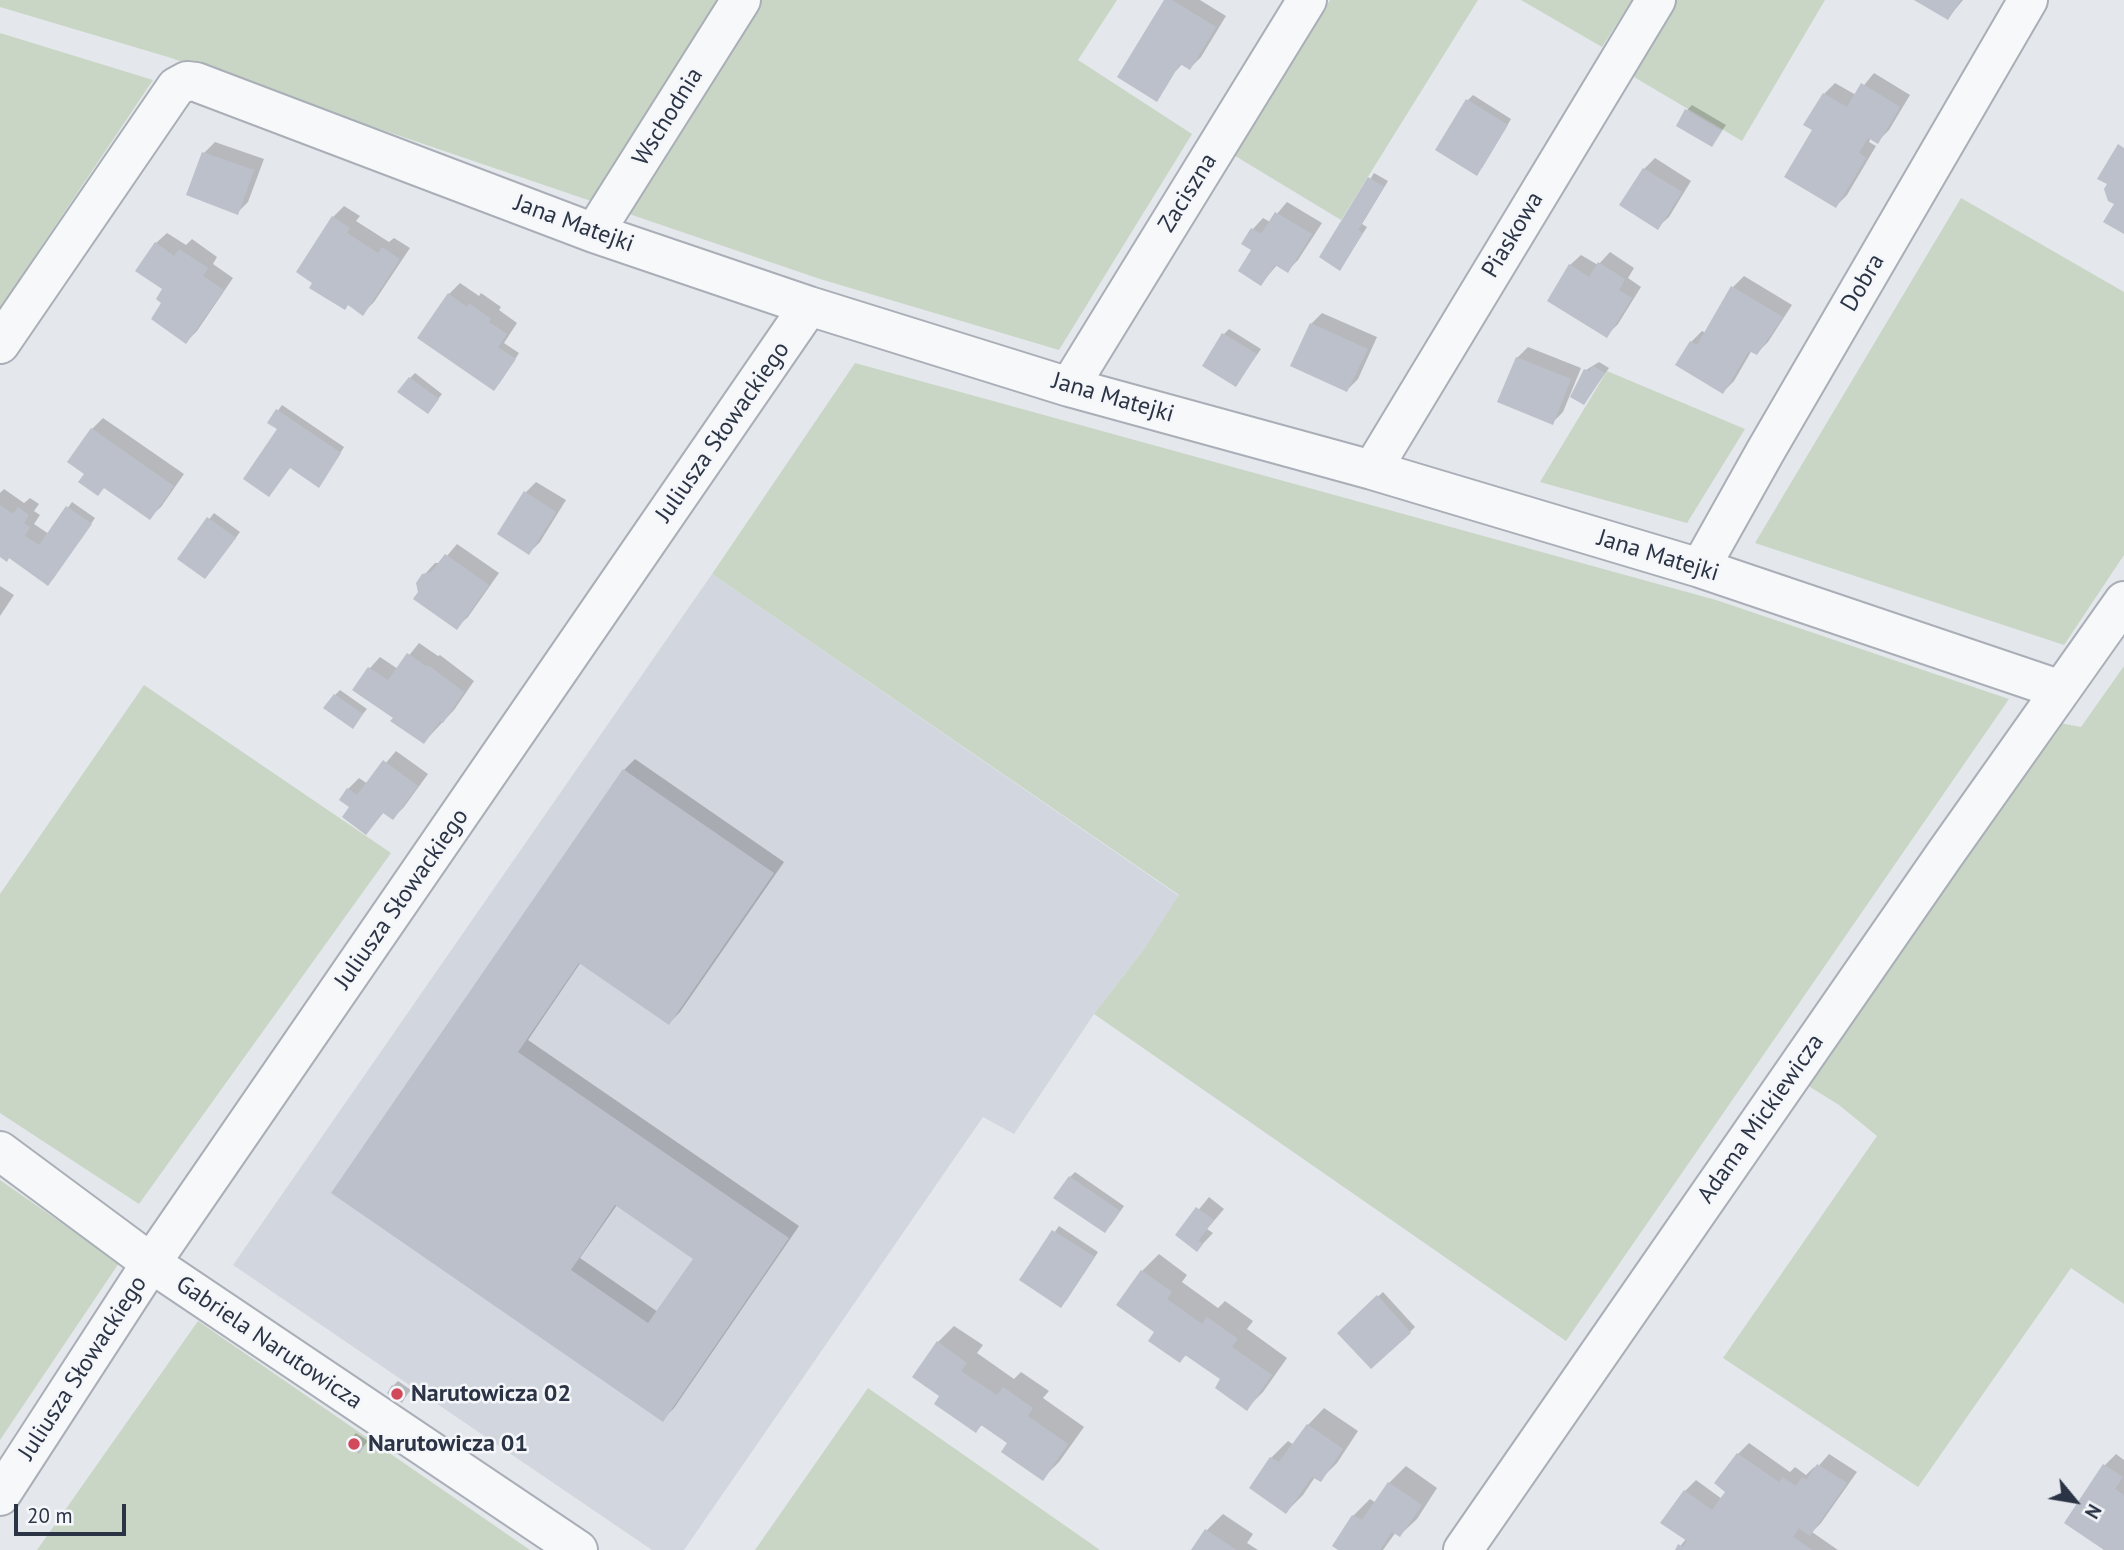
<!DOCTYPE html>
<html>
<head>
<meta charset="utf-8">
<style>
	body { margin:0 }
	#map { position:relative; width:2124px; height:1550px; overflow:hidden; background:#e4e7ec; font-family:"PT Sans",sans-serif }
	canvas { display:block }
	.north { position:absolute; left:2040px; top:1466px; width:70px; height:70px; -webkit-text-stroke:5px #f4f6f9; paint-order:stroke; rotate:120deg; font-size:19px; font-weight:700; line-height:28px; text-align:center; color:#2b3445 }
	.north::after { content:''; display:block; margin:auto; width:24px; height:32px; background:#2b3445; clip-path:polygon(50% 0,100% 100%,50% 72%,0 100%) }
	.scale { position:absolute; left:14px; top:1504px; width:112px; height:32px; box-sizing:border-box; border:4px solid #2b3445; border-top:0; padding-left:9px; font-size:21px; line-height:24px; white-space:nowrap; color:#2b3445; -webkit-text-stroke:5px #f4f6f9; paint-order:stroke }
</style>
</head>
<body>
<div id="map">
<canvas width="2124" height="1550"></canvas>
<div class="north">N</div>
<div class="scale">20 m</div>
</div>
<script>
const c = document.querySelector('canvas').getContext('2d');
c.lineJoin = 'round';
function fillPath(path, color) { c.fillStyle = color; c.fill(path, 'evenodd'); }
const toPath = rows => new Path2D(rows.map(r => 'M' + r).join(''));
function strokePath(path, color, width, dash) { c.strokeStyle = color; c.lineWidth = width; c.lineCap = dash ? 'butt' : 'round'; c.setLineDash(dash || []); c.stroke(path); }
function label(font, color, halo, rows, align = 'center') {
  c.font = font + ' "PT Sans",sans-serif'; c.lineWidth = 5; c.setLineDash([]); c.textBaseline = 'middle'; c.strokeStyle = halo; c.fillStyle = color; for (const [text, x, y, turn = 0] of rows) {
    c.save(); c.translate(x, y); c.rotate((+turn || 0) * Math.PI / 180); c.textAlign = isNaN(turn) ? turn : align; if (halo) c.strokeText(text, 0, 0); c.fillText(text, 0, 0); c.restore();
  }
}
fillPath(toPath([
	[712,574,1179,896,1144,949,1094,1014,1014,1134,983,1117,684,1550,652,1550,233,1265]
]), '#d2d6de');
fillPath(toPath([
	[0,0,1117,0,1078,60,1192,134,1059,350,820,279,168,57,0,7],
	[1330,0,1478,0,1341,220,1232,154],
	[1521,0,1632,0,1602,47],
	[1673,0,1825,0,1742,141,1629,74],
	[0,33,153,80,0,308],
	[1961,198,2124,292,2124,555,2064,645,1755,543],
	[855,363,1716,600,2009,699,1566,1341,1094,1014,1144,949,1179,895,712,574],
	[1607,371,1745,429,1687,523,1540,482],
	[2124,666,2124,1304,2071,1268,1918,1487,1723,1358,1877,1136,1839,1105,1807,1085,2060,723,2081,727],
	[144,685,391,853,139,1204,0,1113,0,894],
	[0,1180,119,1263,0,1440],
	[198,1321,530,1550,37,1550],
	[868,1388,1100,1550,755,1550]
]), '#c9d6c5');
fillPath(toPath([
	[1166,0,1200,0,1226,16,1201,57,1190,68,1183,63,1176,71],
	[1917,0,1963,0,1948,18],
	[1874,73,1910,95,1889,130,1878,141,1871,137,1869,142,1876,146,1847,195,1836,206,1824,94,1835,83,1856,95],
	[1473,95,1511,119,1482,168,1468,100],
	[1692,105,1726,125,1712,145,1687,110],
	[215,142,264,159,248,202,237,213,204,153],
	[1655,158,1691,181,1669,217,1658,227,1644,169],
	[1374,173,1388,181,1362,224,1367,227,1344,263,1321,257],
	[1287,202,1322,223,1298,260,1287,271,1277,265,1261,284,1253,250,1253,229,1263,218,1270,222],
	[344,206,360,216,356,221,389,242,394,238,410,248,374,302,363,313,298,272,333,217],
	[167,233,186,245,192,239,217,257,213,264,233,278,197,331,186,342,164,303,164,289,156,243],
	[1610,252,1634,268,1628,278,1641,287,1618,324,1607,335,1570,265,1581,255,1598,265],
	[1744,276,1792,305,1768,342,1757,353,1752,350,1734,381,1723,392,1691,342,1702,331,1706,333,1733,287],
	[460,283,479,296,481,293,501,307,499,310,517,323,504,343,519,353,499,384,449,294],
	[1322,313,1377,337,1358,379,1347,390,1311,324],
	[1229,329,1261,349,1236,385,1224,334],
	[1528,347,1581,368,1563,412,1552,423,1517,358],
	[1599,362,1609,368,1584,403,1586,370],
	[415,373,442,394,432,407,410,378],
	[282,405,344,447,323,481,279,429,269,423],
	[103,418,184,474,161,507,150,517,86,473,92,429],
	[536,482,566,500,540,542,529,553,526,492],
	[4,489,24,503,30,498,39,504,34,511,40,515,34,524,49,534,72,502,95,518,53,579,10,556,0,555,0,493],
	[214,513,240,532,210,572,179,558],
	[457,544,499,573,468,617,457,627,420,592,424,575,435,563,441,563],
	[0,586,14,595,0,616],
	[419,643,438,656,440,655,474,681,454,710,424,742,395,717,355,690,370,668,380,657,398,669],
	[340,690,367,709,357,721,335,695],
	[396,751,428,774,404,807,393,818,384,812,366,833,351,807,348,789,359,778,368,784],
	[635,759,784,862,680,1012,669,1023,581,962,528,1040,799,1226,674,1408,663,1419,333,1193,624,770],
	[617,1205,695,1258,658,1312,580,1258],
	[1075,1172,1124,1206,1110,1226,1070,1177],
	[1209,1197,1224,1209,1207,1229,1213,1233,1197,1250,1178,1235],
	[1059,1226,1098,1252,1066,1301,1021,1280],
	[1159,1254,1187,1275,1182,1282,1218,1308,1225,1301,1253,1321,1247,1329,1287,1358,1263,1392,1247,1408,1223,1379,1187,1354,1180,1361,1156,1332,1142,1271],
	[1383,1292,1415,1327,1410,1332,1339,1333],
	[954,1326,983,1345,977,1353,1014,1379,1021,1372,1049,1391,1043,1398,1084,1427,1059,1462,1043,1478,1010,1442,983,1424,976,1431,942,1396,938,1342],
	[398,1381,411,1390,402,1401,393,1386],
	[1324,1408,1358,1431,1337,1463,1320,1480,1315,1477,1303,1495,1286,1512,1271,1458,1288,1441,1294,1445,1308,1425],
	[356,1433,368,1441,359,1452,347,1443],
	[1749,1443,1790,1472,1795,1467,1806,1475,1814,1467,1816,1469,1829,1454,1857,1472,1821,1523,1812,1532,1838,1550,1677,1550,1686,1539,1685,1491,1696,1480,1722,1499,1728,1491,1738,1454],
	[2116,1454,2124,1460,2124,1550,2107,1550,2105,1465],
	[1406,1466,1437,1488,1417,1519,1400,1535,1396,1532,1383,1550,1341,1550,1353,1516,1370,1499,1376,1503,1389,1483],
	[1223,1514,1253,1534,1247,1543,1258,1550,1193,1550,1207,1530]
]), '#0003');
fillPath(toPath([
	[1164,0,1172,0,1216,27,1190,70,1180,64,1157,102,1117,77],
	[1914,0,1961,0,1948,20],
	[1861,83,1900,107,1878,144,1868,138,1859,153,1866,158,1836,208,1784,177,1812,130,1803,125,1823,93,1847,107],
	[1466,99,1508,125,1477,176,1435,150],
	[1685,109,1722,131,1712,147,1676,126],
	[2118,144,2124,148,2124,234,2103,222,2114,204,2108,201,2104,189,2107,184,2097,179],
	[202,152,254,170,238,215,186,195],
	[1643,168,1682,192,1658,230,1619,205],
	[1368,177,1384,187,1358,230,1363,233,1340,271,1319,257],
	[1275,212,1312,234,1288,273,1275,265,1261,286,1238,271,1251,250,1241,244,1251,228,1261,234],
	[332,216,350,228,347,233,378,253,382,247,400,259,363,316,348,305,345,310,309,288,312,283,296,272],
	[155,242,174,256,179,249,208,268,203,276,224,290,186,344,151,319,161,303,156,299,162,289,135,271],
	[1598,262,1625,279,1619,290,1632,298,1607,338,1547,301,1569,264,1589,277],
	[1731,286,1783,317,1757,355,1749,351,1723,394,1675,365,1690,341,1697,345],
	[448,293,467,307,469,303,491,319,489,322,507,334,498,347,516,359,494,391,417,338],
	[1310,323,1368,349,1347,392,1290,366],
	[1222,333,1257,354,1236,387,1202,366],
	[1516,357,1571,379,1553,425,1497,402],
	[1593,366,1605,373,1584,405,1570,397,1584,369,1589,371],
	[409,377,439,399,428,414,397,392],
	[276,409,341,453,319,488,290,468,269,497,243,479,277,429,267,423],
	[91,428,174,486,150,520,104,488,98,496,78,482,84,474,67,462],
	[524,491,556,512,529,555,497,534],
	[0,505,13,514,18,507,29,515,24,523,30,527,25,536,39,545,66,506,92,524,48,586,9,558,7,562,0,557],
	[207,517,236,538,205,579,177,559],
	[445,554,489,585,457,630,413,599,418,592,416,583,422,574,431,572],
	[407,653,426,666,428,665,464,692,443,723,440,721,424,744,390,721,393,718,352,690,368,667,388,680],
	[334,694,363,714,353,729,323,708],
	[383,760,418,786,393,820,383,813,366,835,342,817,349,807,339,800,347,788,357,795],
	[623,769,774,873,669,1025,579,963,518,1052,789,1238,663,1422,331,1193],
	[615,1205,693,1259,648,1323,571,1270],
	[1069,1176,1120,1211,1105,1233,1053,1198],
	[1196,1207,1214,1220,1198,1241,1203,1244,1197,1252,1175,1235],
	[1052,1230,1095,1257,1061,1308,1019,1280],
	[1141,1270,1172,1292,1167,1299,1202,1324,1207,1317,1238,1339,1232,1347,1272,1375,1247,1411,1215,1388,1220,1379,1185,1355,1180,1363,1148,1341,1154,1332,1116,1305],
	[1377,1295,1411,1333,1371,1369,1337,1333],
	[937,1341,967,1363,961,1371,997,1395,1003,1387,1033,1408,1028,1416,1068,1444,1043,1481,1001,1452,1007,1443,981,1425,976,1433,934,1404,939,1396,912,1377],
	[392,1385,407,1395,402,1403,387,1393],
	[1307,1424,1343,1449,1321,1482,1312,1477,1286,1514,1249,1488,1270,1457,1279,1462],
	[350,1437,364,1447,359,1454,345,1444],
	[1737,1453,1779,1482,1782,1477,1796,1486,1802,1477,1806,1480,1817,1464,1847,1483,1810,1536,1799,1528,1793,1537,1812,1550,1675,1550,1678,1544,1683,1547,1687,1541,1660,1523,1684,1490,1712,1510,1725,1492,1714,1483],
	[2103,1464,2123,1477,2115,1489,2124,1495,2124,1550,2104,1550,2064,1523],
	[1388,1482,1422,1505,1400,1537,1392,1532,1380,1550,1338,1550,1332,1546,1352,1515,1362,1520],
	[1205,1529,1236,1550,1191,1550]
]), '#bbc0ca');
const minor = toPath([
	[594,233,741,0],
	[0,344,176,87,187,81,196,82,594,233,809,306,1069,387,1372,470,1700,568,2061,690],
	[1069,387,1307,0],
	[1372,470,1656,0],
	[1700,568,1765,452,2028,0],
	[0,1151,151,1263,578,1550],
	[0,1496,151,1263,809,306],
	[1463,1550,1945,854,2124,601]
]);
strokePath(minor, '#a9aeb7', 42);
strokePath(minor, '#f7f8fa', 38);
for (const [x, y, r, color] of [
	[397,1394,7,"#d1495b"],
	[354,1444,7,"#d1495b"]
]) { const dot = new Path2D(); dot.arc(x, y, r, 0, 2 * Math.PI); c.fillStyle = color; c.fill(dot); strokePath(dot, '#f4f6f9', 2.5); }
label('24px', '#2b3445', '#f4f6f9', [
	["Wschodnia",668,117,-58],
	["Zaciszna",1188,193,-58],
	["Jana Matejki",574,224,20],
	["Piaskowa",1513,235,-59],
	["Dobra",1863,283,-60],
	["Jana Matejki",1113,398,16],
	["Juliusza Słowackiego",723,432,-55],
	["Jana Matejki",1658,556,17],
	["Juliusza Słowackiego",402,899,-55],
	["Adama Mickiewicza",1761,1119,-55],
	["Gabriela Narutowicza",269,1343,34],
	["Juliusza Słowackiego",83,1368,-57]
]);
label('bold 24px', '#2b3445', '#f4f6f9', [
	["Narutowicza 02",411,1394],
	["Narutowicza 01",368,1444]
], 'left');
</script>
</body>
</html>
